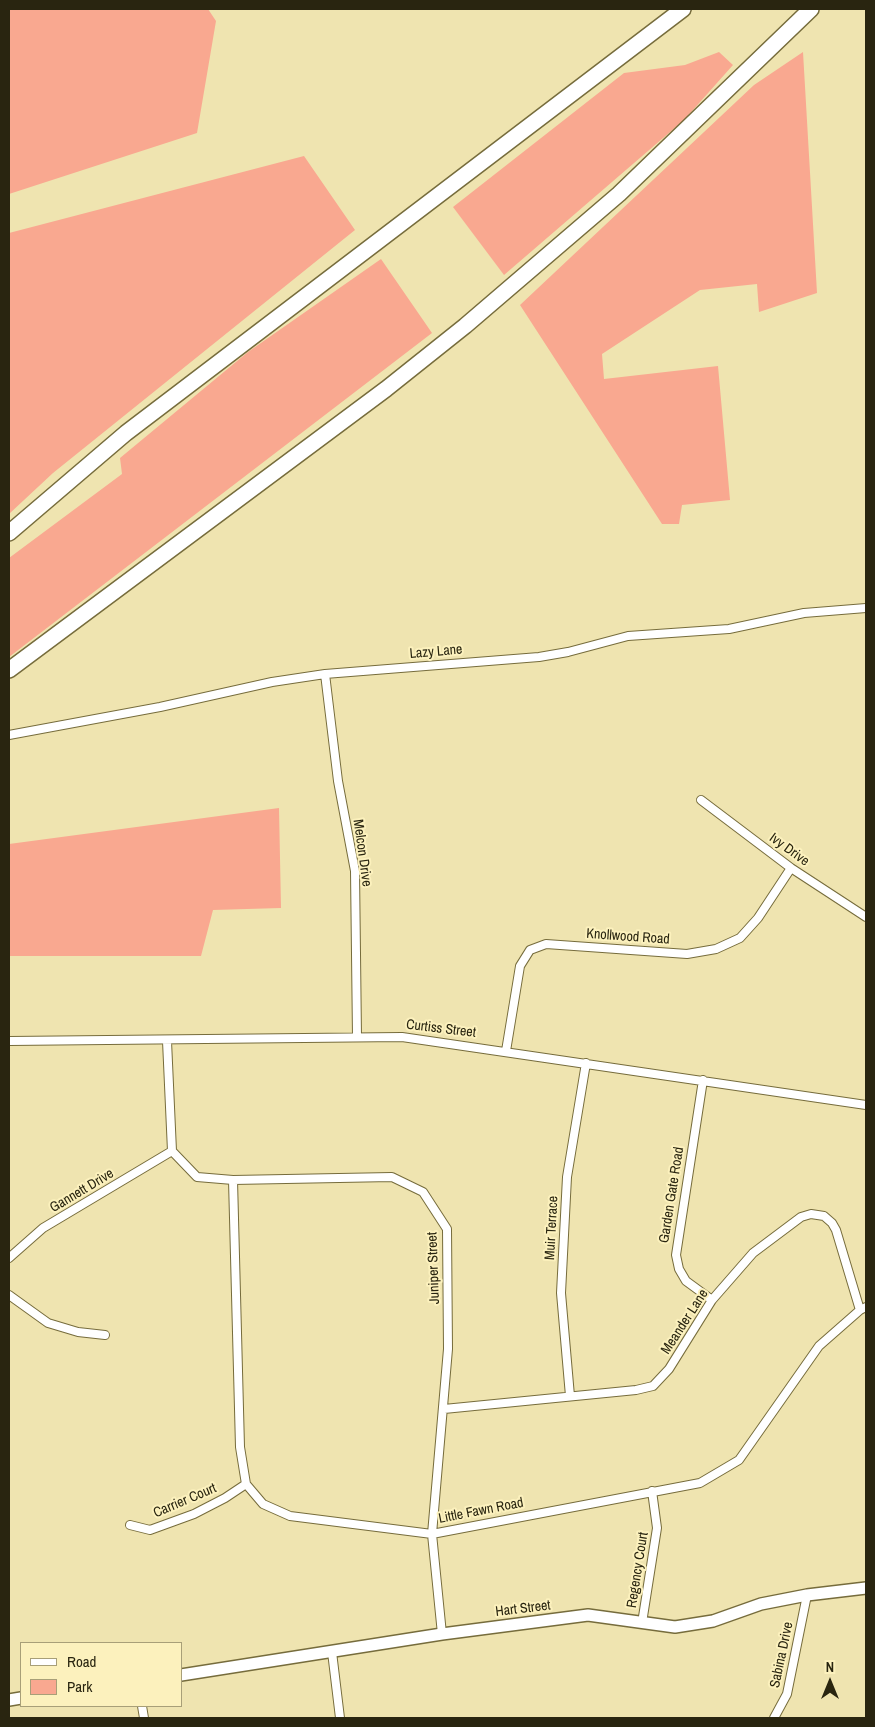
<!DOCTYPE html>
<html>
<head>
<meta charset="utf-8">
<style>
	body { margin:0 }
	#map { position:relative; width:875px; height:1727px; overflow:hidden; background:#efe4b0; font-family:"Archivo Narrow",sans-serif }
	canvas { display:block }
	.frame { position:absolute; inset:0; border:10px solid #292510; pointer-events:none }
	.legend { position:absolute; left:20px; top:1642px; width:162px; height:65px; box-sizing:border-box; background:#fcf1bd; border:1px solid #a89f78; margin:0; padding:6px 9px; list-style:none; font-size:15px; color:#292510 }
	.legend li { display:flex; align-items:center; gap:10px; height:25px }
	.legend b { width:25px; border:1px solid #a89f78 }
	.north { position:absolute; left:805px; top:1657px; width:50px; height:50px; -webkit-text-stroke:4px #fcf1bd; paint-order:stroke; rotate:0deg; font-size:14px; font-weight:700; line-height:20px; text-align:center; color:#292510 }
	.north::after { content:''; display:block; margin:auto; width:18px; height:22px; background:#292510; clip-path:polygon(50% 0,100% 100%,50% 72%,0 100%) }
</style>
</head>
<body>
<div id="map">
<canvas width="875" height="1727"></canvas>
<div class="frame"></div>
<ul class="legend">
<li><b style="height:6px;background:#fff"></b>Road</li>
<li><b style="height:14px;background:#f9a890"></b>Park</li>
</ul>
<div class="north">N</div>
</div>
<script>
const c = document.querySelector('canvas').getContext('2d');
c.lineJoin = 'round';
function fillPath(path, color) { c.fillStyle = color; c.fill(path, 'evenodd'); }
const toPath = rows => new Path2D(rows.map(r => 'M' + r).join(''));
function strokePath(path, color, width, dash) { c.strokeStyle = color; c.lineWidth = width; c.lineCap = dash ? 'butt' : 'round'; c.setLineDash(dash || []); c.stroke(path); }
function label(font, color, halo, rows, align = 'center') {
  c.font = font + ' "Archivo Narrow",sans-serif'; c.lineWidth = 4; c.setLineDash([]); c.textBaseline = 'middle'; c.strokeStyle = halo; c.fillStyle = color; for (const [text, x, y, turn = 0] of rows) {
    c.save(); c.translate(x, y); c.rotate((+turn || 0) * Math.PI / 180); c.textAlign = isNaN(turn) ? turn : align; if (halo) c.strokeText(text, 0, 0); c.fillText(text, 0, 0); c.restore();
  }
}
fillPath(toPath([
	[9,9,208,9,216,21,197,133,9,194],
	[719,52,733,65,684,120,504,275,453,207,624,73,685,65],
	[803,52,817,293,759,312,757,284,700,290,602,354,604,379,718,366,730,500,682,505,679,524,662,524,520,305,754,85],
	[304,156,355,230,53,473,9,514,9,233],
	[381,259,432,333,9,657,9,558,122,474,120,458,248,352],
	[279,808,281,908,213,910,201,956,9,956,9,844]
]), '#f9a890');
const street = toPath([
	[325,674,338,781,355,871,357,1037],
	[9,735,160,707,272,682,325,674,539,657,568,652,628,636,729,629,804,613,866,608],
	[701,800,791,868,866,917],
	[9,1041,402,1037,866,1105],
	[167,1041,172,1151,197,1177,233,1180,392,1177,423,1192,447,1229,448,1349,432,1534,442,1634],
	[506,1051,520,966,530,950,546,944,687,954,716,949,740,938,758,918,791,868],
	[703,1080,676,1255,679,1269,686,1281,712,1300],
	[233,1180,240,1447,246,1484,263,1504,290,1516,432,1534,700,1483,739,1460,819,1346,860,1310,866,1307],
	[9,1258,43,1228,172,1151],
	[9,1295,48,1323,78,1332,105,1335],
	[570,1396,561,1293,567,1177,586,1063],
	[444,1409,636,1390,653,1386,669,1369,712,1300,753,1253,801,1217,811,1214,824,1216,832,1223,836,1230,860,1310],
	[130,1525,150,1530,194,1514,225,1498,246,1484],
	[642,1623,657,1528,652,1491],
	[332,1652,340,1718],
	[142,1706,144,1718],
	[774,1718,787,1694,807,1595]
]);
const secondary = toPath([
	[181,1675,442,1634,588,1615,675,1627,713,1621,761,1604,807,1595,866,1588],
	[9,1700,21,1698]
]);
const highway = toPath([
	[9,533,126,433,683,9],
	[9,670,386,389,465,326,619,194,811,9]
]);
strokePath(street, '#766c3c', 10);
strokePath(secondary, '#766c3c', 14);
strokePath(highway, '#766c3c', 18);
strokePath(street, '#fff', 8);
strokePath(secondary, '#fff', 11);
strokePath(highway, '#fff', 15);
label('14px', '#292510', '#fcf1bd', [
	["Lazy Lane",436,652,-5],
	["Ivy Drive",789,850,36],
	["Melcon Drive",362,853,82],
	["Knollwood Road",628,937,4],
	["Curtiss Street",441,1029,7],
	["Gannett Drive",82,1191,-31],
	["Garden Gate Road",672,1195,-81],
	["Muir Terrace",552,1228,-87],
	["Juniper Street",434,1268,-92],
	["Meander Lane",685,1322,-57],
	["Carrier Court",185,1501,-23],
	["Little Fawn Road",481,1511,-11],
	["Regency Court",638,1570,-81],
	["Hart Street",523,1609,-7],
	["Sabina Drive",782,1655,-78]
]);
</script>
</body>
</html>
